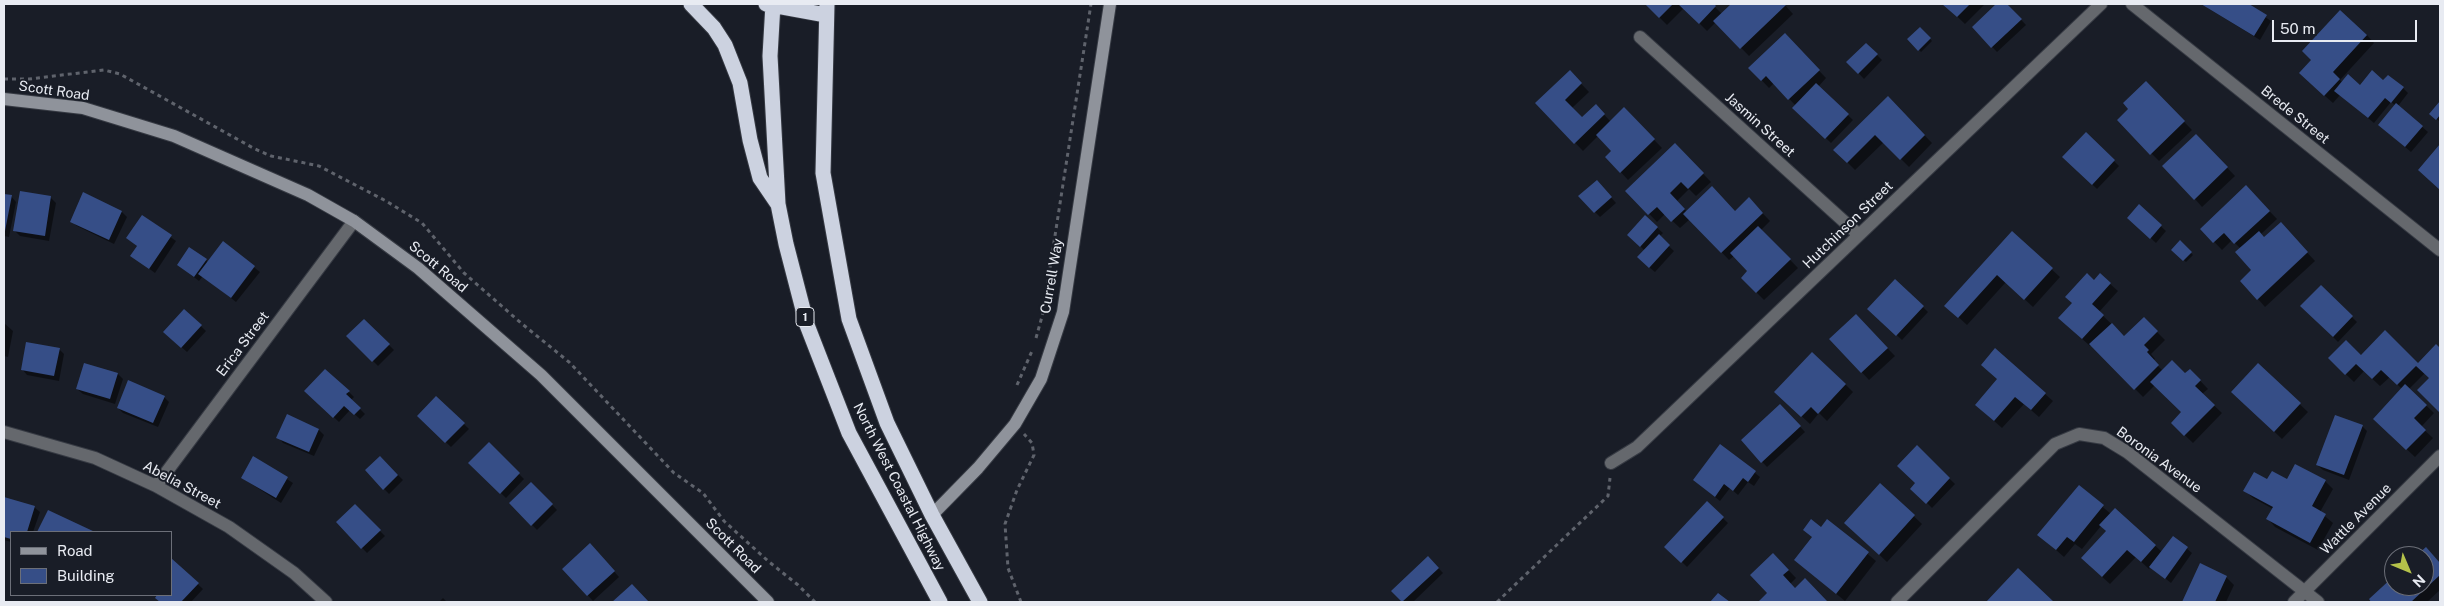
<!DOCTYPE html>
<html>
<head>
<meta charset="utf-8">
<style>
	body { margin:0 }
	#map { position:relative; width:2444px; height:606px; overflow:hidden; background:#191d27; font-family:"Public Sans",sans-serif }
	canvas { display:block }
	.frame { position:absolute; inset:0; border:5px solid #e8ebf2; pointer-events:none }
	.legend { position:absolute; left:10px; top:531px; width:162px; height:65px; box-sizing:border-box; background:#191d27; border:1px solid #6c6f78; margin:0; padding:6px 9px; list-style:none; font-size:15px; color:#e8ebf2 }
	.legend li { display:flex; align-items:center; gap:10px; height:25px }
	.legend b { width:25px; border:1px solid #6c6f78 }
	.north { position:absolute; left:2384px; top:546px; width:50px; height:50px; box-sizing:border-box; background:#191d27; border:1px solid #6c6f78; border-radius:50%; rotate:135deg; font-size:14px; font-weight:700; line-height:20px; text-align:center; color:#e8ebf2 }
	.north::after { content:''; display:block; margin:auto; width:18px; height:22px; background:#b4c24a; clip-path:polygon(50% 0,100% 100%,50% 72%,0 100%) }
	.scale { position:absolute; left:2272px; top:20px; width:145px; height:22px; box-sizing:border-box; border:2px solid #e8ebf2; border-top:0; padding-left:6px; font-size:15px; line-height:18px; white-space:nowrap; color:#e8ebf2; -webkit-text-stroke:4px #191d27; paint-order:stroke }
</style>
</head>
<body>
<div id="map">
<canvas width="2444" height="606"></canvas>
<div class="frame"></div>
<ul class="legend">
<li><b style="height:6px;background:#8f939b"></b>Road</li>
<li><b style="height:14px;background:#364e87"></b>Building</li>
</ul>
<div class="north">N</div>
<div class="scale">50 m</div>
</div>
<script>
const c = document.querySelector('canvas').getContext('2d');
c.lineJoin = 'round';
function fillPath(path, color) { c.fillStyle = color; c.fill(path, 'evenodd'); }
const toPath = rows => new Path2D(rows.map(r => 'M' + r).join(''));
function strokePath(path, color, width, dash) { c.strokeStyle = color; c.lineWidth = width; c.lineCap = dash ? 'butt' : 'round'; c.setLineDash(dash || []); c.stroke(path); }
function label(font, color, halo, rows, align = 'center') {
  c.font = font + ' "Public Sans",sans-serif'; c.lineWidth = 4; c.setLineDash([]); c.textBaseline = 'middle'; c.strokeStyle = halo; c.fillStyle = color; for (const [text, x, y, turn = 0] of rows) {
    c.save(); c.translate(x, y); c.rotate((+turn || 0) * Math.PI / 180); c.textAlign = isNaN(turn) ? turn : align; if (halo) c.strokeText(text, 0, 0); c.fillText(text, 0, 0); c.restore();
  }
}
fillPath(toPath([
	[1646,4,1712,4,1722,14,1733,4,1784,4,1793,14,1749,56,1716,22,1707,31,1684,8,1667,25],
	[1944,4,1985,4,1965,24],
	[1998,4,2006,4,2026,25,1997,52,1973,27],
	[2204,4,2246,4,2271,21,2260,40,2209,9],
	[1920,28,1932,41,1921,52,1909,39],
	[1785,35,1826,78,1818,87,1853,120,1831,143,1794,108,1796,106,1774,83,1769,88,1750,68],
	[2367,35,2374,43,2340,80,2343,83,2361,86,2384,82,2403,88,2408,93,2398,106,2428,132,2411,152,2385,130,2396,106,2391,102,2374,123,2340,95,2333,103,2308,81],
	[1866,44,1882,60,1864,79,1848,62],
	[1570,72,1589,92,1572,108,1582,119,1596,106,1611,122,1624,109,1662,148,1628,180,1607,157,1613,151,1599,135,1583,151,1537,103],
	[2146,83,2192,130,2159,161,2118,120,2130,109],
	[1888,98,1932,143,1909,167,1884,142,1855,170,1835,150],
	[2440,103,2440,120,2439,121,2431,114],
	[2086,134,2119,166,2097,189,2064,157],
	[2196,135,2235,176,2202,207,2195,199],
	[1675,145,1711,182,1696,196,1689,189,1677,201,1687,212,1735,212,1749,199,1770,221,1761,230,1798,268,1764,300,1742,278,1749,272,1734,256,1729,260,1690,219,1680,228,1665,214,1657,222,1627,191],
	[1602,187,1616,203,1600,217,1580,197],
	[4,195,11,196,16,202,9,237,4,236],
	[2254,195,2277,219,2260,235,2265,239,2288,232,2315,261,2265,307,2258,299,2253,270,2241,249,2232,240,2222,250,2202,229],
	[51,198,56,203,49,241,20,236,15,231],
	[2139,206,2166,231,2156,243,2129,218],
	[122,212,127,217,114,244,77,226,71,221],
	[143,217,176,241,155,273,132,256,138,247,128,238],
	[1645,217,1663,233,1659,237,1674,251,1655,272,1644,263,1645,251,1629,235],
	[2012,233,2060,277,2033,307,2006,282,1967,325,1954,313],
	[2180,242,2193,255,2186,262,2173,250],
	[223,243,260,272,236,302,203,276,199,281,178,265,206,260,208,263],
	[2100,275,2118,291,2099,312,2125,337,2144,319,2165,340,2151,354,2155,359,2153,361,2163,371,2185,375,2190,370,2208,389,2202,394,2222,413,2193,443,2172,423,2183,412,2155,385,2143,397,2092,345,2090,346,2068,326],
	[1895,280,1928,312,1902,340,1869,309],
	[2321,287,2357,322,2338,342,2302,306],
	[184,310,206,331,187,352,170,337],
	[364,320,394,350,378,366,348,336],
	[4,323,13,331,8,357,4,356],
	[1864,324,1895,356,1869,380,1831,339],
	[2436,346,2440,350,2440,412,2419,390,2430,378,2425,373,2409,389,2434,413,2421,427,2433,438,2415,457,2382,426,2402,389,2390,377,2380,386,2364,371,2354,382,2329,358,2361,357,2418,364],
	[59,349,64,354,59,381,27,375,22,369],
	[2258,365,2308,412,2282,439,2233,392],
	[118,374,123,379,115,404,83,394,77,389],
	[1999,380,2045,394,2053,401,2039,417,2024,404,2002,428,1984,412],
	[1845,384,1853,392,1827,421,1819,413,1810,424,1784,400],
	[349,392,354,397,351,400,365,414,360,419,350,410,339,422,311,396],
	[164,397,169,402,158,427,123,413,118,408],
	[436,397,469,429,451,447,418,416],
	[1780,405,1805,432,1767,467,1742,440],
	[288,416,319,430,324,435,314,456,283,443,278,437],
	[2362,426,2367,431,2349,480,2323,470,2317,465],
	[489,444,524,479,506,498,470,463],
	[1721,446,1760,477,1754,486,1748,482,1738,495,1730,488,1720,501,1694,480],
	[1917,447,1955,484,1932,508,1912,488,1917,483],
	[380,457,403,480,389,494,366,470],
	[254,458,293,483,281,503,242,478],
	[2288,480,2325,481,2333,489,2320,512,2333,523,2318,550,2275,527,2268,519,2273,509,2253,498,2245,491,2268,481],
	[531,483,557,510,537,530,511,503],
	[1881,485,1922,524,1887,562,1854,531],
	[2079,487,2111,514,2115,509,2162,552,2173,537,2192,553,2171,583,2151,567,2149,569,2136,557,2110,584,2090,566,2107,532,2101,526,2082,549,2075,544,2064,557,2039,535],
	[4,498,34,507,40,512,33,532,11,532,11,542,4,540],
	[1707,503,1728,523,1687,567,1666,546],
	[355,506,385,536,367,553,338,523],
	[48,512,92,532,38,532],
	[1827,520,1876,561,1845,601,1795,560],
	[2426,549,2440,564,2440,590,2427,602,2373,602,2370,599,2394,577,2394,586,2424,586,2424,556,2418,556],
	[595,550,619,577,593,601,564,569],
	[1773,554,1796,578,1790,584,1795,590,1805,580,1827,602,1760,602,1769,593],
	[1428,557,1443,573,1413,602,1403,602,1393,591],
	[171,559,203,589,191,602,161,602,157,598,159,595,171,595],
	[2200,565,2226,577,2234,585,2226,602,2183,602],
	[2018,570,2052,602,1988,602],
	[443,598,447,602,439,602]
]), '#0007');
fillPath(toPath([
	[1645,4,1673,4,1659,18],
	[1678,4,1714,4,1716,6,1699,24],
	[1731,4,1785,4,1786,5,1740,49,1713,21],
	[1942,4,1970,4,1957,17],
	[1996,4,2007,4,2022,19,1991,48,1972,27],
	[2201,4,2249,4,2267,15,2254,36],
	[2340,10,2367,35,2333,72,2340,79,2324,96,2299,73,2311,60,2302,51],
	[1920,27,1931,38,1918,51,1907,39],
	[1785,33,1820,70,1788,100,1766,76,1761,81,1748,68],
	[1866,43,1878,54,1858,74,1846,62],
	[1570,70,1582,83,1565,100,1582,117,1596,104,1605,114,1574,144,1535,103],
	[2372,70,2383,80,2388,75,2404,87,2391,103,2385,98,2368,118,2334,91,2348,74,2360,85],
	[2146,81,2185,121,2150,155,2117,120,2128,109,2123,103],
	[1816,83,1849,114,1825,139,1792,108],
	[1888,96,1925,135,1900,160,1875,135,1847,163,1833,150],
	[2440,101,2440,115,2436,120,2429,114],
	[2396,103,2423,126,2405,147,2378,125],
	[1624,107,1655,139,1620,173,1605,157,1611,151,1596,135],
	[2086,132,2115,160,2092,185,2062,157],
	[2196,134,2228,167,2194,200,2162,166],
	[1675,143,1704,173,1688,189,1681,182,1670,193,1685,209,1671,222,1657,207,1648,215,1625,191],
	[2440,144,2440,190,2418,170],
	[1597,180,1612,197,1594,213,1578,196],
	[2246,185,2270,211,2234,244,2224,233,2213,243,2200,229],
	[1712,186,1735,211,1749,197,1763,213,1721,253,1683,214],
	[20,191,51,196,45,236,13,231],
	[83,192,122,211,109,240,70,222],
	[4,194,12,195,5,231,4,231],
	[2139,204,2162,225,2150,239,2127,218],
	[142,215,172,235,149,269,130,256,137,246,126,238],
	[1645,215,1658,227,1640,247,1627,235],
	[2281,222,2308,252,2257,300,2240,281,2251,270,2235,252,2259,231,2264,237],
	[1758,226,1791,259,1756,293,1741,278,1747,271,1730,253],
	[2012,231,2053,268,2024,300,1997,275,1958,318,1944,306],
	[1659,234,1670,245,1649,268,1637,257],
	[2180,240,2192,252,2183,261,2171,250],
	[223,241,255,266,231,298,198,274],
	[189,247,207,259,194,277,177,265],
	[2087,273,2094,280,2100,273,2111,283,2092,304,2104,315,2082,339,2058,318,2072,303,2065,297],
	[1895,279,1924,306,1896,336,1867,309],
	[2321,285,2353,316,2333,337,2300,306],
	[184,309,202,325,181,348,163,332],
	[1856,314,1888,348,1861,373,1829,339],
	[2144,317,2158,331,2144,345,2149,350,2147,352,2159,365,2134,390,2089,344,2112,323,2124,336],
	[364,319,390,344,372,362,346,336],
	[2385,330,2418,363,2436,344,2440,348,2439,412,2417,390,2429,378,2416,366,2397,385,2381,370,2372,379,2356,364,2345,375,2328,358,2346,340,2361,355],
	[26,342,60,348,54,376,21,370],
	[1995,348,2046,393,2031,410,2015,397,1994,421,1975,405,1997,379,1981,365],
	[1812,352,1846,384,1818,414,1811,407,1801,417,1774,392],
	[2172,360,2185,373,2190,369,2201,380,2195,386,2215,405,2184,436,2171,423,2181,412,2150,382],
	[84,363,118,373,110,399,76,389],
	[2258,363,2301,403,2274,432,2231,392],
	[325,369,350,391,346,394,361,408,354,415,344,406,333,418,304,391],
	[128,380,165,396,153,423,117,408],
	[2405,384,2427,405,2414,418,2426,430,2406,450,2373,419],
	[436,396,465,423,445,443,417,416],
	[1780,404,1801,426,1761,463,1741,440],
	[287,414,319,429,309,452,276,438],
	[2335,415,2363,425,2344,475,2316,465],
	[489,442,520,473,500,494,468,463],
	[1720,444,1756,471,1748,482,1743,478,1733,491,1724,484,1715,497,1693,480],
	[1917,445,1950,478,1926,504,1910,489,1915,483,1897,466],
	[253,456,288,477,276,498,241,478],
	[380,456,398,475,383,490,365,470],
	[2295,464,2326,480,2312,506,2326,514,2310,543,2266,519,2273,507,2243,491,2254,472,2267,479,2272,471,2287,479],
	[531,482,553,504,531,526,509,503],
	[1880,483,1915,515,1879,555,1844,523],
	[2079,485,2104,505,2074,542,2067,537,2056,550,2037,535],
	[4,497,35,506,27,532,11,532,11,539,4,537],
	[1707,501,1724,517,1681,563,1664,547],
	[355,504,381,530,361,549,336,522],
	[2115,508,2156,545,2141,562,2127,550,2102,577,2081,558,2106,531,2099,525],
	[48,510,95,532,37,532],
	[1811,519,1821,527,1827,519,1869,552,1836,594,1794,560,1812,537,1803,530],
	[2173,536,2188,547,2165,579,2149,567],
	[590,543,615,571,587,596,562,569],
	[2426,547,2440,563,2440,575,2411,602,2371,602,2369,599,2394,576,2394,586,2424,586,2424,556,2416,556],
	[1773,553,1789,570,1783,575,1795,588,1805,578,1827,601,1758,602,1767,593,1750,575],
	[1428,556,1439,568,1402,602,1391,591],
	[171,558,199,583,181,602,160,602,155,598,157,595,171,595],
	[2200,563,2227,576,2215,602,2182,602],
	[2018,568,2054,602,1986,602],
	[632,584,649,602,612,602],
	[1718,593,1730,602,1710,602]
]), '#364e87');
const street = toPath([
	[2132,4,2440,250],
	[1640,37,1859,235],
	[4,432,95,458,156,486,229,527,294,573,326,602],
	[1611,463,1637,447,2101,4],
	[156,486,354,221],
	[1897,602,2055,444,2079,434,2104,438,2127,452,2318,602],
	[2294,602,2440,456]
]);
const secondary = toPath([
	[4,99,83,108,174,136,308,195,354,221,418,268,541,375,768,602],
	[932,515,978,468,1015,424,1041,379,1063,312,1110,4]
]);
const highway = toPath([
	[691,4,714,28,725,45,740,83,750,140,760,178,777,203],
	[766,4,826,15],
	[773,4,770,56,778,204,786,244,807,325,849,433,940,602],
	[827,4,823,173,849,319,887,423,932,515,980,602]
]);
strokePath(street, '#363a43', 14);
strokePath(secondary, '#363a43', 14);
strokePath(highway, '#363a43', 17);
strokePath(toPath([
	[4,79,29,79,104,70,120,74,255,149,271,156,319,166,386,201,422,223,464,273,521,323,569,362,674,473,703,493,724,521,768,561,798,585,815,602],
	[1036,338,1043,313,1091,4],
	[1017,385,1032,351],
	[1021,602,1008,568,1005,524,1017,490,1034,455,1032,443,1024,434],
	[1497,602,1608,496,1610,478]
]), '#5f636c', 3, [4, 4]);
strokePath(street, '#65686d', 12);
strokePath(secondary, '#8f939b', 12);
strokePath(highway, '#ccd2e0', 15);
for (const [x, y, w] of [
	[805,317,18]
]) { const box = new Path2D(); box.roundRect(x - w / 2, y - 9.5, w, 19, 4); c.fillStyle = '#191d27'; c.fill(box); strokePath(box, '#e8ebf2', 1); }
label('bold 12px', '#e8ebf2', null, [
	["1",805,317]
]);
label('14px', '#e8ebf2', '#191d27', [
	["Scott Road",54,91,8],
	["Brede Street",2295,115,39],
	["Jasmin Street",1760,125,42],
	["Hutchinson Street",1848,225,-44],
	["Scott Road",438,267,40],
	["Currell Way",1052,276,-80],
	["Erica Street",243,344,-53],
	["Boronia Avenue",2159,460,36],
	["Abelia Street",182,485,28],
	["North West Coastal Highway",899,487,63],
	["Wattle Avenue",2356,519,-45],
	["Scott Road",733,546,45]
]);
</script>
</body>
</html>
